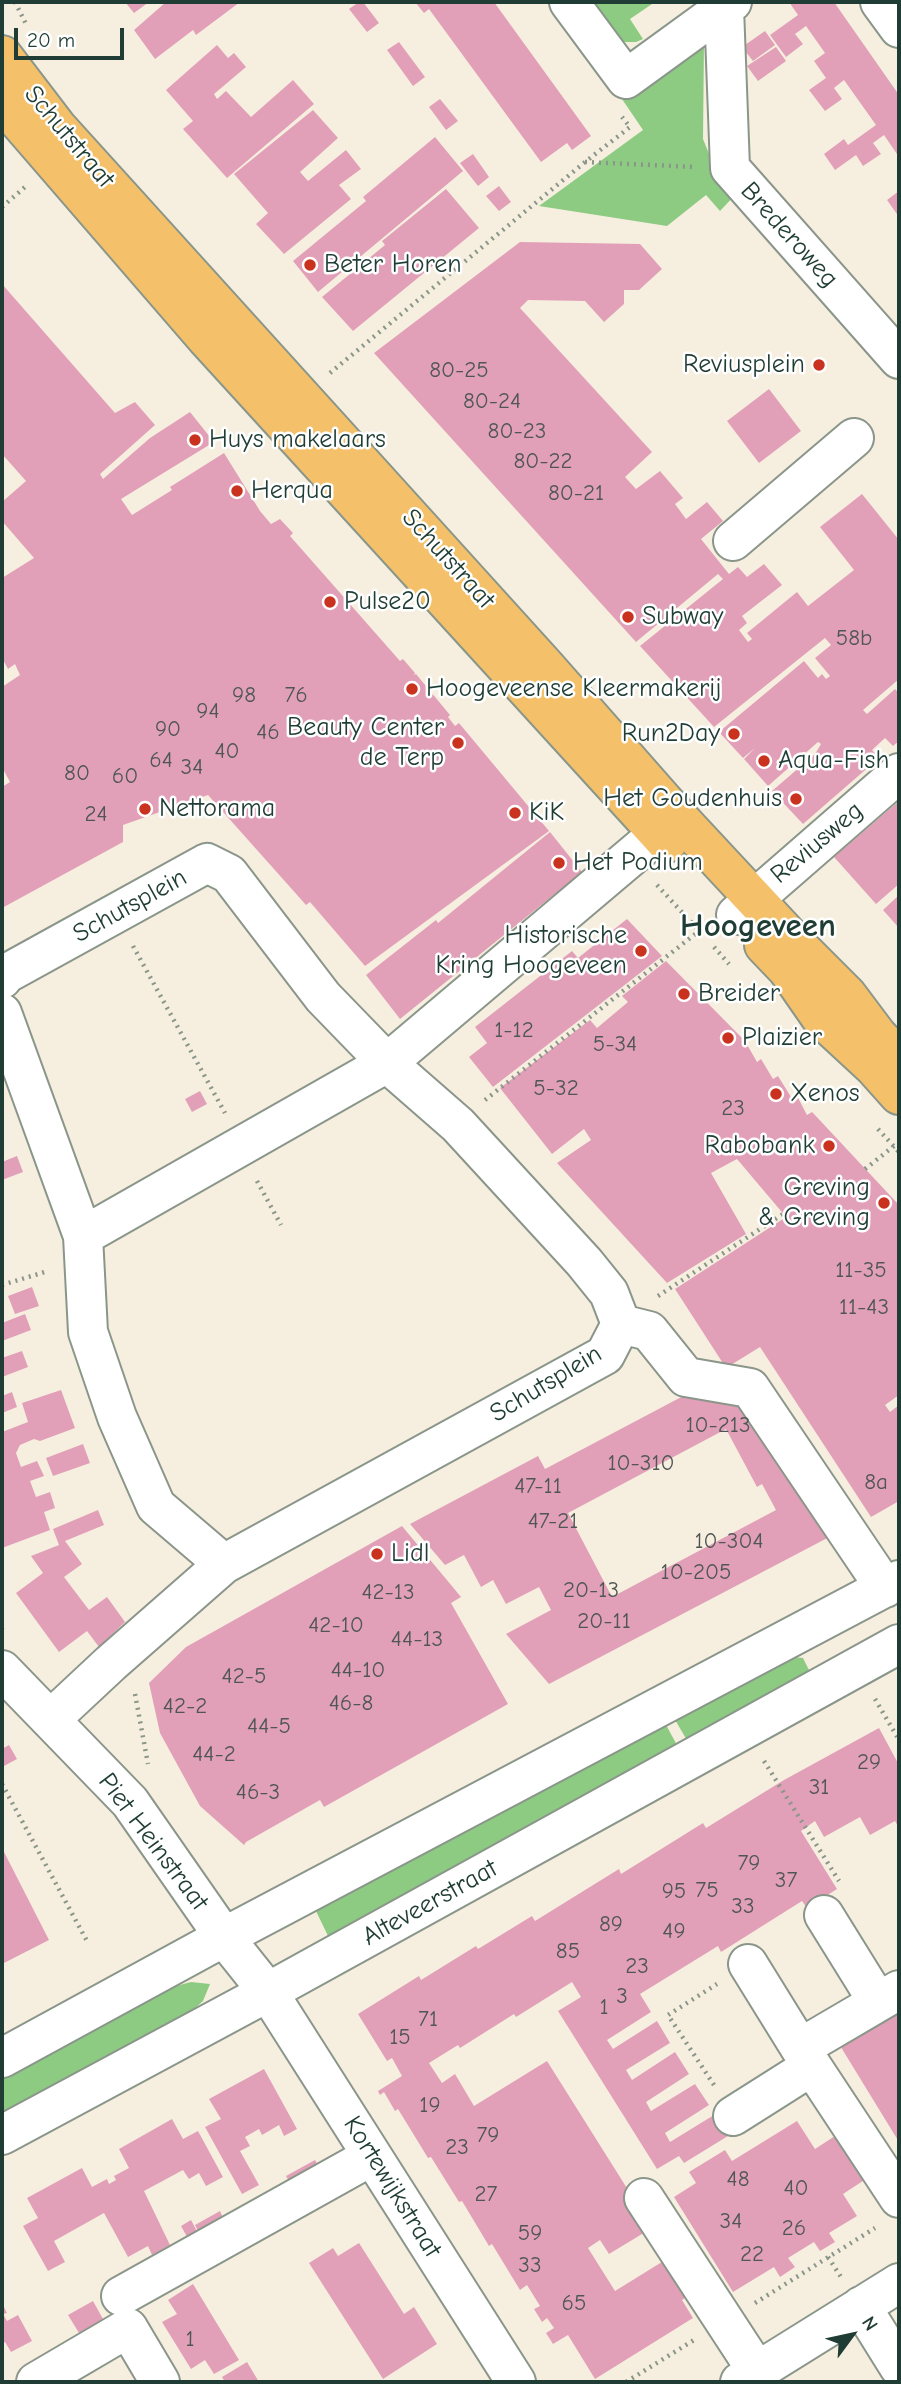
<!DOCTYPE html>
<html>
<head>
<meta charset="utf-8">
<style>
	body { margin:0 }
	#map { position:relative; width:901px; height:2384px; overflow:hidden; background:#f6efdf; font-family:"Comic Neue",sans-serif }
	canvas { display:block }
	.frame { position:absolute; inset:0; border:4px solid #1f3d34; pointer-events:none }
	.north { position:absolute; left:817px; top:2300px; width:70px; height:70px; -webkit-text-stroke:5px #fff; paint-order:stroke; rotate:57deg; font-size:19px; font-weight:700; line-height:28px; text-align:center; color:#1f3d34 }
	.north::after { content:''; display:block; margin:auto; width:24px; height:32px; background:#1f3d34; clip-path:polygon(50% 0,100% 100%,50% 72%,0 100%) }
	.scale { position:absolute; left:14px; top:28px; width:110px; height:32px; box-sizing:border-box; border:4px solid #1f3d34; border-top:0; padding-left:9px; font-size:21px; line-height:24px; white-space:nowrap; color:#1f3d34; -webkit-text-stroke:5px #fff; paint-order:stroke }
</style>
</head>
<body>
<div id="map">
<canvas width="901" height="2384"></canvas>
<div class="frame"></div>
<div class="north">N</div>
<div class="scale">20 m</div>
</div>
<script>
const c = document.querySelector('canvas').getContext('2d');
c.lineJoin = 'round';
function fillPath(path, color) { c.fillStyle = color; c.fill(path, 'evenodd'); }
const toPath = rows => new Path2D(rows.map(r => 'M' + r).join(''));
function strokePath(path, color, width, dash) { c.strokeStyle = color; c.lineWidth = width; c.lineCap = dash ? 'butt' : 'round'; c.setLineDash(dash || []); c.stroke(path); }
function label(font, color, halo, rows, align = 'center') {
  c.font = font + ' "Comic Neue",sans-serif'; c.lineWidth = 5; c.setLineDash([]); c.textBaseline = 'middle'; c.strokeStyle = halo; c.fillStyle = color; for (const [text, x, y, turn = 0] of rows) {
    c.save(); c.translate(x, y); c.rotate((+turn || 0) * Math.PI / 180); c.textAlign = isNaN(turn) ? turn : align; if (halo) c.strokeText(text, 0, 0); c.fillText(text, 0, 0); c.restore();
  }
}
fillPath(toPath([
	[590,2,655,2,630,19,643,39,636,42,625,42,616,38],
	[704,41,703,139,718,176,736,194,720,211,706,195,667,226,539,206,643,130,622,99],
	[794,1657,803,1658,809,1670,808,1679,688,1742,674,1718],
	[665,1723,678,1747,329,1938,316,1911],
	[191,1982,210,1984,203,2001,193,2010,2,2114,2,2078,169,1988]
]), '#8ccb81');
fillPath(toPath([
	[125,2,149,2,134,13],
	[166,2,169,3,240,2,196,35,193,30,155,59,134,30],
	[359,2,363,2,379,23,367,32,349,9],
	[415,2,494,2,591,136,572,150,567,143,541,162,429,9,424,13],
	[789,2,834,2,899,95,899,157,884,135,873,143,881,154,863,166,856,155,835,170,824,154,844,139,848,145,876,125,844,80,834,88,842,99,825,111,809,90,826,78,814,61,825,53,806,26,795,34,803,44,786,57,770,35,798,15],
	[765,31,775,45,753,61,742,47],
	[399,42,425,77,413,86,387,50],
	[217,45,228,58,234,53,246,67,214,94,217,99,226,91,251,117,293,80,314,104,227,178,183,129,193,121,166,90],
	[776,47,786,61,758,81,747,66],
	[440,99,458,121,446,130,429,107],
	[313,110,338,138,300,172,308,181,346,150,361,169,339,185,351,199,284,254,256,224,268,213,234,174],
	[435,137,463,171,318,292,293,261,366,201,363,197],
	[473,154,489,177,478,186,460,163],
	[499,186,511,202,499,211,486,196],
	[446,189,479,228,353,331,322,297,385,245,382,241],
	[899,191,899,217,887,200],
	[520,242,640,244,662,269,639,290,624,290,624,304,604,322,585,301,528,300,520,308,652,452,625,477,636,489,660,471,683,498,675,504,686,519,707,502,723,521,701,539,729,574,738,567,747,577,764,564,782,585,742,616,747,623,739,630,748,642,752,639,747,633,797,592,808,606,854,570,820,527,862,494,899,540,899,679,863,710,867,714,895,689,899,693,899,741,893,746,885,738,872,750,879,758,803,824,772,791,815,754,821,744,818,742,768,786,744,759,755,748,743,758,719,732,804,661,818,678,822,674,826,679,830,676,815,658,831,645,825,638,714,727,640,646,723,579,718,574,636,642,374,353],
	[2,284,115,413,135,402,155,425,100,474,103,479,150,438,190,412,214,442,121,499,132,515,172,490,170,487,224,453,260,511,271,524,280,519,293,533,290,536,400,661,403,659,415,673,414,675,416,674,450,715,448,717,455,726,459,723,549,831,365,966,310,902,306,905,208,795,123,825,123,842,2,908,2,787,10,782,2,767,2,687,20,675,15,664,8,669,2,658,2,578,34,558,2,521,2,502,26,481,2,454],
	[769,389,801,431,759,463,727,421],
	[899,801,899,884,876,904,834,857],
	[550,832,582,872,400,1019,366,975,436,920,438,923],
	[899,895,899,928,883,910],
	[627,919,662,956,493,1087,469,1057,487,1043,475,1027,572,951,578,958],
	[666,961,745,1041,757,1062,761,1059,773,1079,778,1076,791,1097,796,1094,807,1115,812,1112,814,1114,899,1205,899,1395,885,1405,890,1412,899,1405,899,1501,871,1517,760,1347,726,1368,675,1289,786,1217,737,1159,711,1173,746,1234,667,1283,557,1163,591,1140,584,1129,552,1154,500,1088,590,1020,597,1028,628,1002,622,996],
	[200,1091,207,1104,192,1112,185,1099],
	[17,1156,23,1172,2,1180,2,1162],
	[32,1287,39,1306,15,1314,8,1296],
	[25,1314,31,1330,2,1341,2,1323],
	[22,1351,28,1367,2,1377,2,1358],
	[61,1390,75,1428,40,1441,34,1439,20,1445,16,1453,21,1467,37,1461,44,1476,30,1481,36,1497,50,1492,55,1508,44,1512,50,1530,2,1548,2,1432,28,1422,22,1403],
	[12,1392,17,1407,2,1413,2,1396],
	[687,1394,745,1396,835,1534,549,1684,506,1634,551,1610,539,1587,506,1604,493,1580,481,1587,464,1555,445,1565,410,1524,538,1456,545,1469],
	[726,1429,757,1487,762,1484,776,1510,612,1597,568,1513],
	[83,1444,90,1463,53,1476,46,1458],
	[98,1510,104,1525,65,1541,82,1564,64,1577,89,1610,107,1597,125,1622,99,1647,87,1631,59,1652,16,1593,43,1573,31,1556,59,1545,53,1529],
	[402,1526,461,1597,451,1603,508,1704,324,1807,320,1800,246,1842,244,1845,200,1806,160,1733,149,1683,186,1647],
	[879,1728,899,1765,899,1828,895,1821,870,1835,860,1817,824,1837,815,1821,801,1831,837,1889,807,1908,802,1901,721,1952,718,1946,640,1994,651,2012,607,2040,613,2049,657,2021,670,2043,626,2070,632,2080,675,2052,689,2074,646,2102,651,2111,695,2084,709,2105,665,2133,670,2142,714,2115,728,2136,684,2163,679,2156,657,2169,558,2011,581,1997,572,1982,516,2017,514,2014,460,2048,458,2045,429,2063,442,2083,455,2074,474,2106,547,2061,652,2228,609,2254,600,2240,588,2248,615,2291,670,2257,693,2293,682,2300,693,2318,595,2379,568,2335,553,2344,546,2333,554,2328,547,2318,542,2322,534,2309,540,2306,527,2285,520,2290,492,2244,489,2246,462,2201,459,2202,431,2157,428,2158,398,2109,395,2111,384,2092,380,2095,378,2091,402,2076,392,2058,387,2061,358,2014,419,1976,421,1980,476,1946,478,1949,532,1916,535,1921,619,1869,621,1874,703,1823,706,1828,784,1780],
	[9,1745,17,1759,4,1766,2,1749],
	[2,1848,49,1940,2,1964],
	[899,2007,899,2142,839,2044],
	[264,2069,297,2129,284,2136,279,2125,262,2135,259,2129,245,2137,250,2146,240,2151,259,2185,242,2194,205,2127,221,2119,209,2099],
	[172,2119,183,2139,198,2131,223,2177,206,2186,199,2173,189,2179,183,2170,144,2191,170,2245,152,2255,148,2246,128,2257,104,2213,54,2241,65,2262,48,2271,23,2226,38,2218,27,2198,82,2168,92,2187,107,2179,109,2184,116,2180,114,2176,129,2168,119,2149],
	[797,2121,815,2149,838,2134,866,2179,843,2194,857,2216,829,2233,835,2242,820,2251,814,2242,788,2258,795,2267,780,2277,774,2267,733,2292,674,2197,696,2183,689,2172,725,2150,732,2161],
	[315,2160,324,2176,295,2192,286,2176],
	[220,2211,223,2218,202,2239,195,2225],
	[191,2220,201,2239,191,2244,181,2226],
	[359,2243,404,2314,414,2307,437,2344,383,2379,309,2263,333,2248,338,2256],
	[193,2284,239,2360,214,2374,205,2360,191,2369,162,2322,177,2314,168,2300],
	[93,2301,103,2319,79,2333,68,2315],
	[2,2303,7,2313,3,2314,7,2321,18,2315,32,2341,11,2352,5,2342,2,2344],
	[247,2362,259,2382,225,2382,222,2377]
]), '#e2a0b8');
const minor = toPath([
	[569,2,626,79,732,2],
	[880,2,899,28],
	[724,8,730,168,899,359],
	[733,541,854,438],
	[736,915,899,773],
	[2,979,2,976,207,863,229,874,323,997,387,1063,83,1236],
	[2,1013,83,1236,88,1332,117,1417,156,1506,224,1564],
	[621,1324,649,1331,686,1377,750,1388,885,1588],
	[2,1670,130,1802,224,1937,268,1992,516,2382],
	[51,1719,111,1663,224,1564,605,1355,621,1324,609,1293,584,1262,458,1125,387,1063,678,817],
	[824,1915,878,2002],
	[748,1964,800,2048,899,2198],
	[800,2048,899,1990],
	[2,2058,224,1937,899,1580],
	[733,2116,812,2066],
	[2,2135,268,1992,899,1644],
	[644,2198,757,2371],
	[121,2296,372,2156],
	[861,2306,899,2367],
	[36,2382,128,2328,160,2382],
	[740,2382,899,2283]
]);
const major = toPath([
	[2,55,57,127,546,667,678,817,800,948,847,995,877,1035,899,1059],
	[2,102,207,339,667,843],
	[764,945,787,969,821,1018,874,1067,899,1095]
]);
strokePath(minor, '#8a968a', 42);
strokePath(major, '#8a968a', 42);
strokePath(toPath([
	[15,2,26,24],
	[585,162,695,167],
	[2,207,25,187],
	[330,373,585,162,630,127,622,117],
	[657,885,701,933],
	[133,946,225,1113],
	[714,947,729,964],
	[485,1100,699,931],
	[878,1129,899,1152],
	[865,1169,894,1146],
	[257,1181,281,1225],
	[2,1285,48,1271],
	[658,1296,783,1214],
	[2,1628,3,1627],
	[135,1694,148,1764],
	[875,1699,899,1740],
	[764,1761,839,1881],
	[2,1784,88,1943],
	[714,2085,668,2015,717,1984],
	[828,2257,841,2277],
	[755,2303,875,2228],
	[626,2382,694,2340]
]), '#8a968a', 4.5, [2, 5]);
strokePath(minor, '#fff', 38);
strokePath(major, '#f4c16a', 38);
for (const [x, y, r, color] of [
	[310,265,7,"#c8321e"],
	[819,365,7,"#c8321e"],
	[195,440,7,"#c8321e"],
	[237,491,7,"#c8321e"],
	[330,602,7,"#c8321e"],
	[628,617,7,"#c8321e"],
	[412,689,7,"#c8321e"],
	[734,734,7,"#c8321e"],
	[458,743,7,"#c8321e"],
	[764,761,7,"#c8321e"],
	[796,799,7,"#c8321e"],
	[145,809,7,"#c8321e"],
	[515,813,7,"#c8321e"],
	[559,863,7,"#c8321e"],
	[641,951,7,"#c8321e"],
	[684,994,7,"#c8321e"],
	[728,1038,7,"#c8321e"],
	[776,1094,7,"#c8321e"],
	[829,1146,7,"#c8321e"],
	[884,1203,7,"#c8321e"],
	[377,1554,7,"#c8321e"]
]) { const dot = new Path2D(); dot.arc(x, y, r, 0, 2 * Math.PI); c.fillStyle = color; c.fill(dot); strokePath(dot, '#fff', 2.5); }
label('23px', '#505655', null, [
	["80-25",459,370],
	["80-24",492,401],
	["80-23",517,431],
	["80-22",543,461],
	["80-21",576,493],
	["58b",854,638],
	["98",244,695],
	["76",296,695],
	["94",208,711],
	["90",168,729],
	["46",268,732],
	["40",227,751],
	["64",161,760],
	["34",192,767],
	["80",77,773],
	["60",125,776],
	["24",96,814],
	["1-12",514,1030],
	["5-34",615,1044],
	["5-32",556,1088],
	["23",733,1108],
	["11-35",861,1270],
	["11-43",864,1307],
	["10-213",718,1425],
	["10-310",641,1463],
	["8a",876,1482],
	["47-11",538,1486],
	["47-21",553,1521],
	["10-304",729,1541],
	["10-205",696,1572],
	["20-13",591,1590],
	["42-13",388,1592],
	["20-11",604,1621],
	["42-10",336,1625],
	["44-13",417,1639],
	["44-10",358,1670],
	["42-5",244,1676],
	["46-8",351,1703],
	["42-2",185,1706],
	["44-5",269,1726],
	["44-2",214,1754],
	["29",869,1762],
	["31",819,1787],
	["46-3",258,1792],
	["79",749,1863],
	["37",786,1880],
	["75",707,1890],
	["95",674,1891],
	["33",743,1906],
	["89",611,1924],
	["49",674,1931],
	["85",568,1951],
	["23",637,1966],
	["3",622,1996],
	["1",604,2007],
	["71",428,2019],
	["15",400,2037],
	["19",430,2105],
	["79",488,2135],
	["23",457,2147],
	["48",738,2179],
	["40",796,2188],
	["27",486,2194],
	["34",731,2221],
	["26",794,2228],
	["59",530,2233],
	["22",752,2254],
	["33",530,2265],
	["65",574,2303],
	["1",190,2339]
]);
label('26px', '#1f3d34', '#fff', [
	["Schutstraat",69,137,50],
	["Brederoweg",789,235,48],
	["Schutstraat",448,559,48],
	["Reviusweg",817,843,-40],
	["Schutsplein",130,906,-29],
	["Schutsplein",546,1384,-31],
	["Piet Heinstraat",153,1842,53],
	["Alteveerstraat",430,1903,-29],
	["Kortewijkstraat",392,2187,58]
]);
label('26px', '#1f3d34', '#fff', [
	["Beter Horen",324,265],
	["Reviusplein",805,365,"right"],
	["Huys makelaars",209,440],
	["Herqua",251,491],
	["Pulse20",344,602],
	["Subway",642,617],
	["Hoogeveense Kleermakerij",426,689],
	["Beauty Center",444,728,"right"],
	["de Terp",444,758,"right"],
	["Run2Day",720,734,"right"],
	["Aqua-Fish",778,761],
	["Het Goudenhuis",782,799,"right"],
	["Nettorama",159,809],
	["KiK",529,813],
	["Het Podium",573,863],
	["Historische",627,936,"right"],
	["Kring Hoogeveen",627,966,"right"],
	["Breider",698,994],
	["Plaizier",742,1038],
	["Xenos",790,1094],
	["Rabobank",815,1146,"right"],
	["Greving",870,1188,"right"],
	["& Greving",870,1218,"right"],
	["Lidl",391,1554]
], 'left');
label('bold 33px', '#1f3d34', '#fff', [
	["Hoogeveen",758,927]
]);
</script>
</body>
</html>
